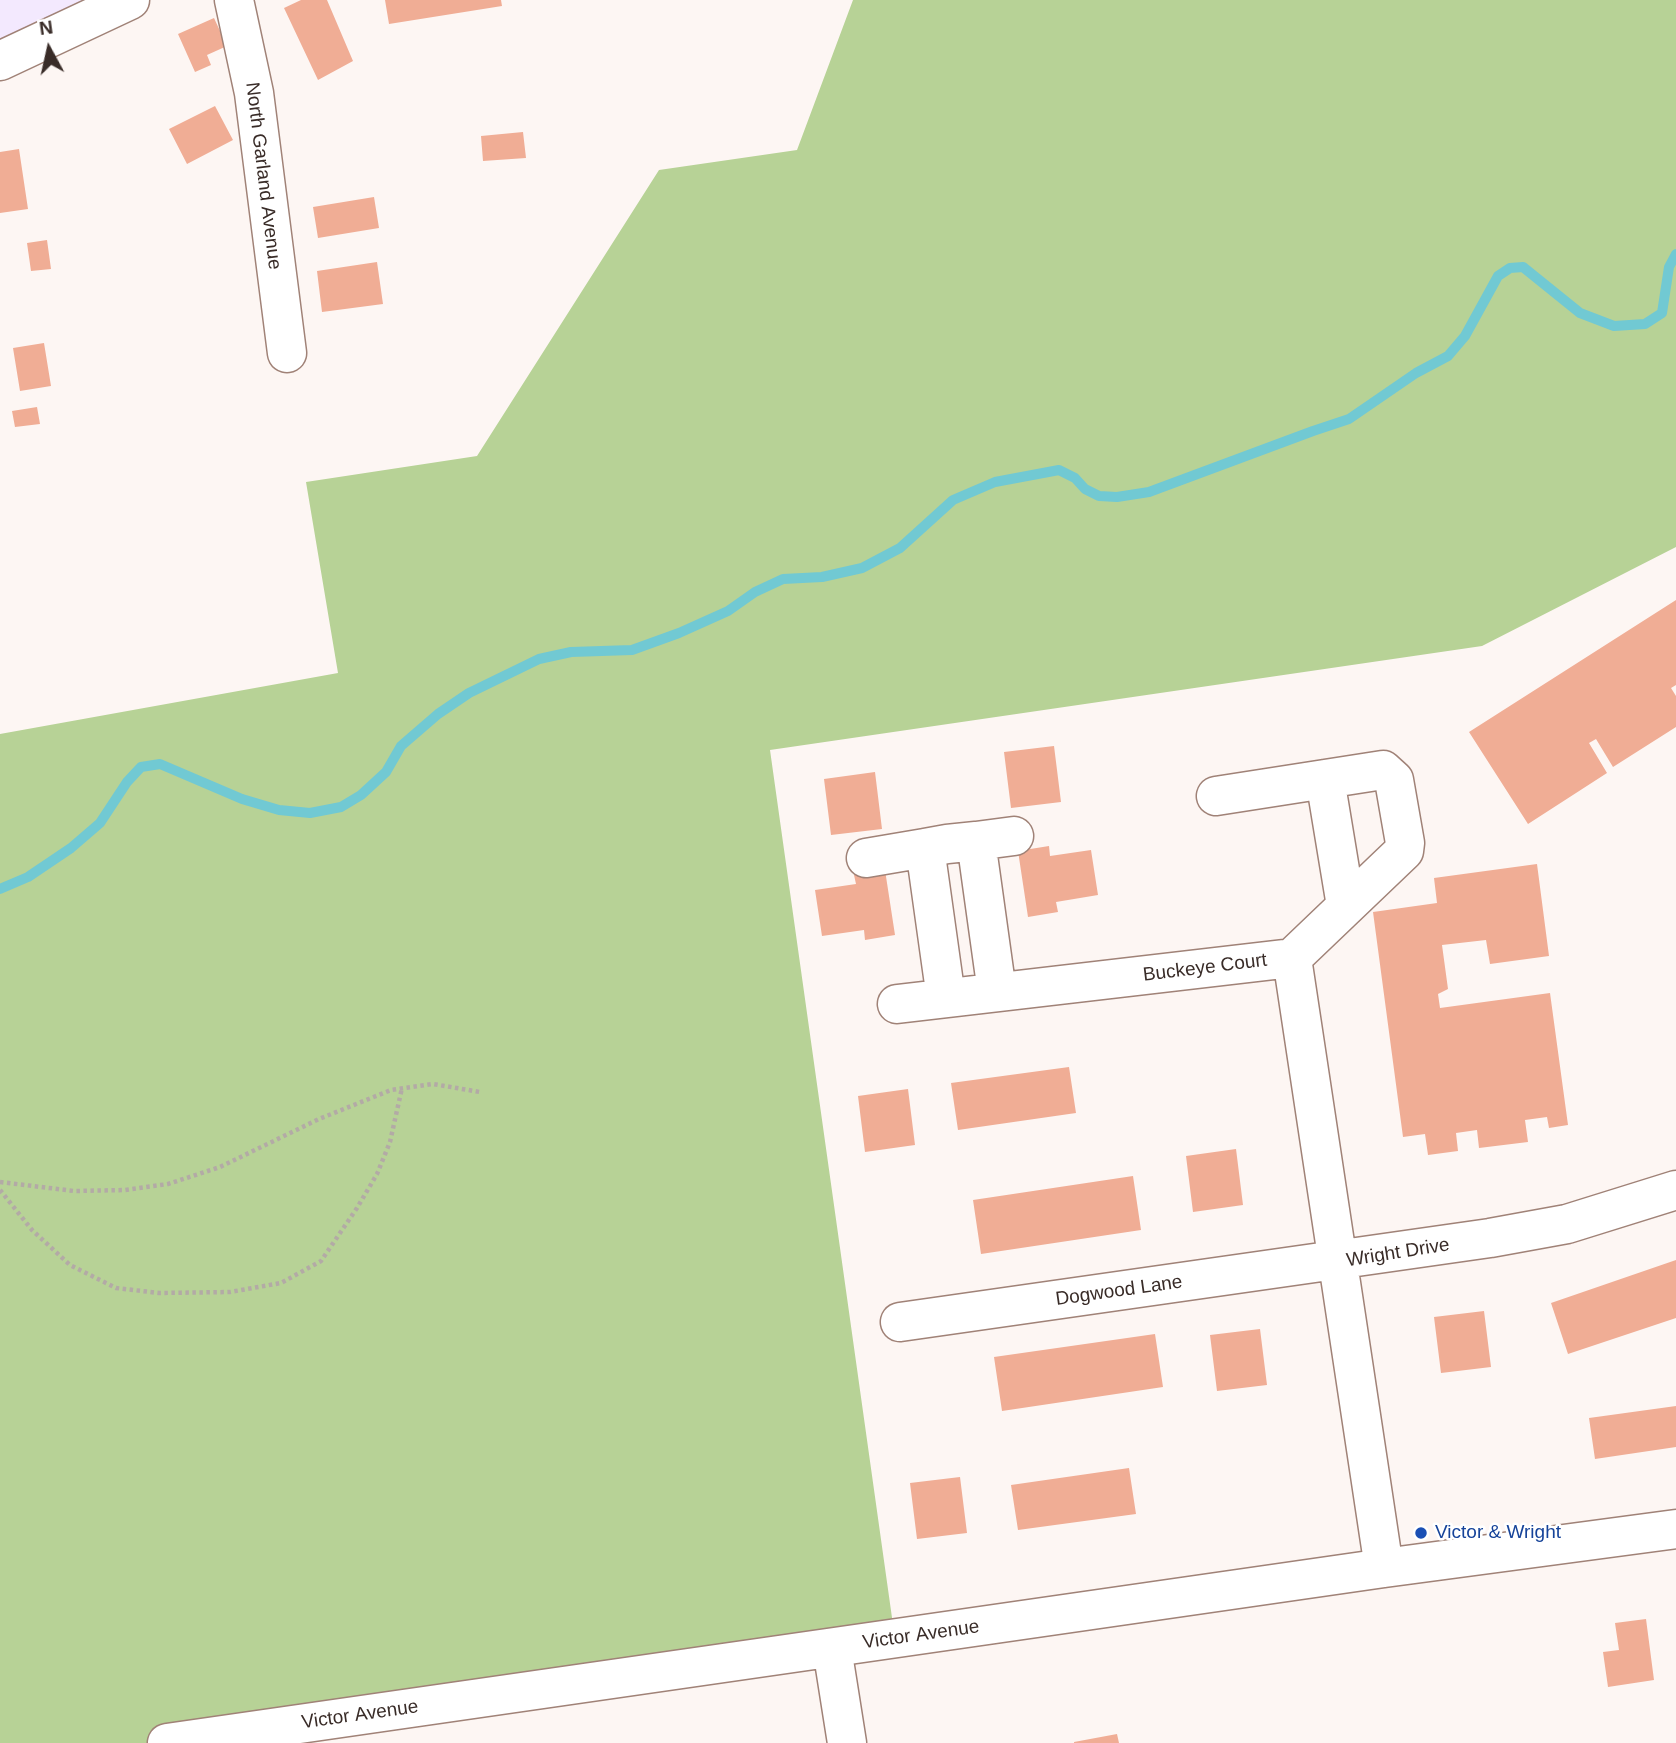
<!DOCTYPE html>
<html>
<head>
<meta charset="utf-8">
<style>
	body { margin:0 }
	#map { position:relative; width:1676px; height:1743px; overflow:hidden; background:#fdf6f3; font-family:Arial,sans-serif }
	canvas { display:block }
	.north { position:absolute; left:14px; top:14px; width:70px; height:70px; -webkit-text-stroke:5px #fff; paint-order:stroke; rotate:352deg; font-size:19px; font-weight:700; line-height:28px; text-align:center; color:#392c28 }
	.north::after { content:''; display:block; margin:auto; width:24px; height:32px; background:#392c28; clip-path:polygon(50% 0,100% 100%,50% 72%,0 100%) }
</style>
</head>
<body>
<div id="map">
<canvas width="1676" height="1743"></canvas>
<div class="north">N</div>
</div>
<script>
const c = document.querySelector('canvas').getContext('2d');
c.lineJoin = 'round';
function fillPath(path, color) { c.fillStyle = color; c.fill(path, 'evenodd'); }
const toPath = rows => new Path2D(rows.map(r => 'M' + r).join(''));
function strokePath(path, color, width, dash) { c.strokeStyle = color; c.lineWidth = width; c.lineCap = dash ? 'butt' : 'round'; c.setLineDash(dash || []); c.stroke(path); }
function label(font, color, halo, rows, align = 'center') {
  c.font = font + ' Arial,sans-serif'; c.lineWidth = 5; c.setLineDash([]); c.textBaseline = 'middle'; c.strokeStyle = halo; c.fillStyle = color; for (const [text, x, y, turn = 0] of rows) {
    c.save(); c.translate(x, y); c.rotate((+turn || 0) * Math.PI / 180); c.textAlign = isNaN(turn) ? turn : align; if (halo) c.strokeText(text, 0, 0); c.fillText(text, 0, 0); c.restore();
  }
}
fillPath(toPath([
	[0,0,130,0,0,61]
]), '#f3e9fe');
fillPath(toPath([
	[853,0,1676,0,1676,547,1482,646,770,750,895,1639,167,1743,0,1743,0,734,338,673,306,482,477,456,659,170,797,150]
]), '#b7d296');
strokePath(toPath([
	[0,889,28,877,71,848,100,823,127,782,141,767,160,764,242,799,279,810,310,813,341,807,361,795,386,772,401,746,438,714,469,693,539,659,571,652,632,650,679,633,728,611,755,592,783,579,822,577,862,568,900,548,953,500,995,482,1059,470,1075,478,1085,489,1099,496,1117,497,1149,492,1313,431,1349,419,1416,373,1448,356,1465,336,1498,276,1510,268,1523,267,1580,313,1614,326,1645,324,1662,313,1669,267,1676,254]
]), '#71c9d3', 10);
fillPath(toPath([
	[301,0,327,0,353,61,318,80,284,8],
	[385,0,501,0,502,6,389,24],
	[214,18,227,46,207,55,211,65,195,72,178,34],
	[215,106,233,140,187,164,169,129],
	[523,132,526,158,483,161,481,136],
	[19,149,28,209,0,213,0,152],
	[374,197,379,228,318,238,313,207],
	[47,240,51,269,31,271,27,243],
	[377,262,383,304,322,312,317,271],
	[44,343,51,386,20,391,13,348],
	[37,407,40,424,15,427,12,411],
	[1676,600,1676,685,1671,688,1676,696,1676,727,1613,767,1596,739,1589,743,1607,773,1528,824,1469,732],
	[1054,746,1061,802,1011,808,1004,752],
	[875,772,882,829,831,835,824,779],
	[1049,846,1050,856,1091,850,1098,895,1056,902,1058,912,1028,917,1018,851],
	[1537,864,1549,956,1490,964,1486,940,1442,945,1448,989,1438,994,1440,1008,1550,993,1568,1125,1549,1128,1547,1117,1525,1120,1528,1142,1479,1148,1477,1130,1456,1133,1458,1151,1428,1155,1425,1134,1403,1137,1373,912,1437,903,1434,878],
	[885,870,895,935,865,940,864,930,822,936,815,890,856,884,854,875],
	[1069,1067,1076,1113,958,1130,951,1083],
	[908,1089,915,1145,865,1152,858,1096],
	[1236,1149,1243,1205,1193,1212,1186,1156],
	[1133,1176,1141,1230,981,1254,973,1200],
	[1676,1260,1676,1318,1568,1354,1551,1303],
	[1484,1311,1491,1367,1441,1373,1434,1317],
	[1260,1329,1267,1385,1217,1391,1210,1335],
	[1155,1334,1163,1387,1002,1411,994,1357],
	[1676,1406,1676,1447,1595,1459,1589,1418],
	[1129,1468,1136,1514,1018,1530,1011,1485],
	[960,1477,967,1533,917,1539,910,1483],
	[1646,1619,1654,1680,1608,1687,1603,1652,1619,1650,1615,1623],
	[1117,1734,1119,1743,1074,1743,1074,1742]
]), '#f0ad95');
const minor = toPath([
	[234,0,254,93,287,353],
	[1325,779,1346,906],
	[1216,796,1383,770,1394,780,1405,843,1404,851,1292,958],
	[976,841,1014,836],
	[866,858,925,848],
	[946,998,925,848,947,844,976,841,997,992],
	[897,1004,1292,958,1384,1568],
	[900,1322,1490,1238,1567,1224,1676,1190],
	[832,1648,847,1743],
	[167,1743,1384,1568,1676,1529]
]);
const major = toPath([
	[0,61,130,0]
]);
strokePath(minor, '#a08277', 41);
strokePath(major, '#a08277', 41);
strokePath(toPath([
	[0,1182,74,1191,125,1190,168,1184,220,1167,319,1119,391,1090,433,1084,480,1092],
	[0,1190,32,1230,70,1265,116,1288,159,1293,230,1292,281,1283,321,1261,357,1208,377,1174,390,1142,402,1088]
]), '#b3aaa6', 4.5, [3.5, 3.5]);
strokePath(minor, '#fff', 38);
strokePath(major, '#fff', 38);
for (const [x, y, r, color] of [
	[1421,1533,7,"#1a4fb4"]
]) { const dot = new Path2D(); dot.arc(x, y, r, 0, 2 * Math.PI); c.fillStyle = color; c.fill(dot); strokePath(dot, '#fff', 2.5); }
label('19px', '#392c28', '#fff', [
	["North Garland Avenue",263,176,83],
	["Buckeye Court",1205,968,-7],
	["Wright Drive",1398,1253,-9],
	["Dogwood Lane",1119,1291,-8],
	["Victor Avenue",921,1635,-8],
	["Victor Avenue",360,1715,-8]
]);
label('19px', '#164399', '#fff', [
	["Victor & Wright",1435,1533]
], 'left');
</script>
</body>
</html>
